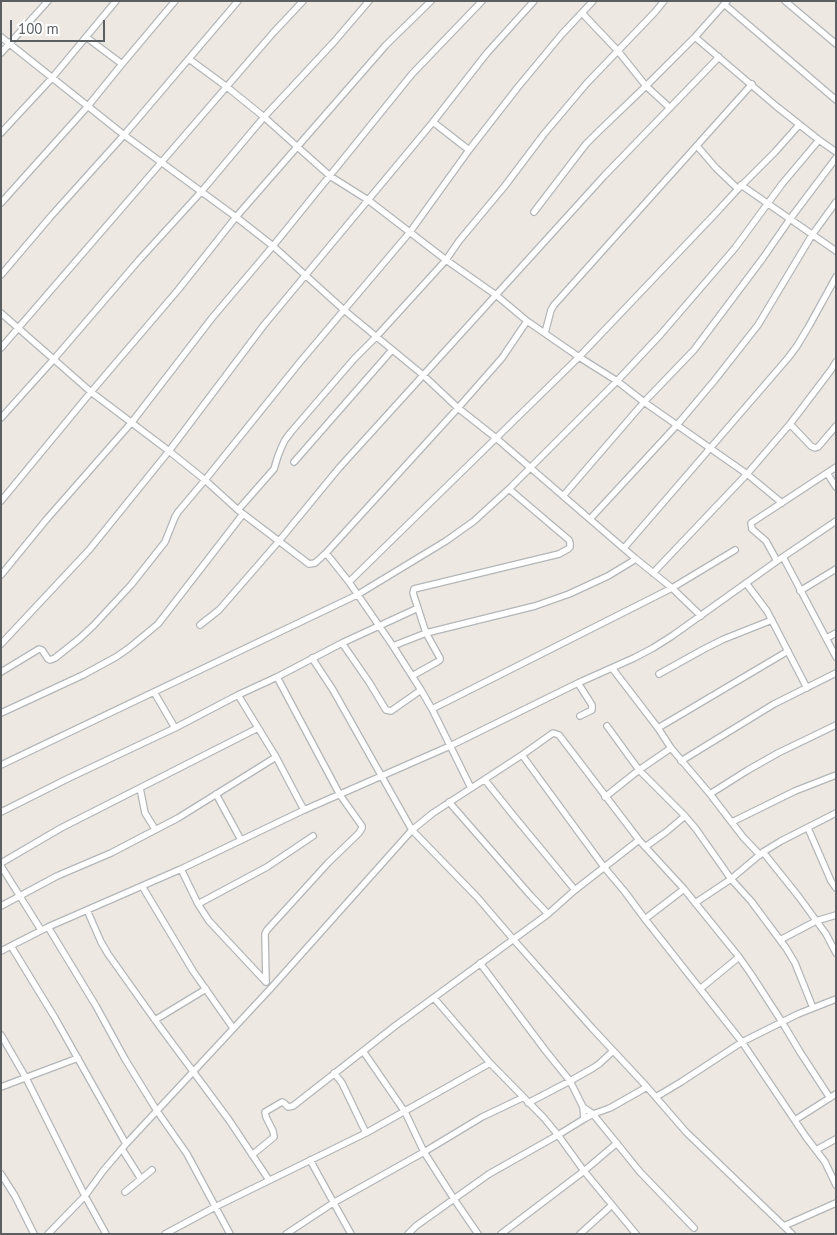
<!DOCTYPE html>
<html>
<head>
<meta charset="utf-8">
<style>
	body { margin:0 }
	#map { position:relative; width:837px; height:1235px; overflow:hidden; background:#ede9e2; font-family:"PT Sans",sans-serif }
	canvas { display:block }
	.frame { position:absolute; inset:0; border:2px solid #5b5f62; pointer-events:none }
	.scale { position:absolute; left:10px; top:20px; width:95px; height:22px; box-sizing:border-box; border:2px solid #5b5f62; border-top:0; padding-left:6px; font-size:15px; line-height:18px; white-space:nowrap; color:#5b5f62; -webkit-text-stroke:4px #fff; paint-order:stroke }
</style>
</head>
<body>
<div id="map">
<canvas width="837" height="1235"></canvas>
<div class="frame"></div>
<div class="scale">100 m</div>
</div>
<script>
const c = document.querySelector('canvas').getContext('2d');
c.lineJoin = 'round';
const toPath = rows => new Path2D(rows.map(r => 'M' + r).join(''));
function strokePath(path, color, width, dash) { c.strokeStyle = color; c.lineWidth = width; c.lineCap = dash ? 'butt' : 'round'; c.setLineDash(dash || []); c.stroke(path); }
const street = toPath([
	[785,1,836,44],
	[724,4,836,100],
	[582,13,618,51,646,86,670,108],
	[1,37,124,135,236,217,273,246,344,310,423,375,458,408,496,438,636,559,672,588,701,616],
	[86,37,122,64],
	[695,37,776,106,819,140,836,152],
	[1,53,48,1],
	[189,59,227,87,264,117,330,176,368,200,446,260,496,295,527,321,579,357,617,381,644,402,747,474,782,503],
	[433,122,469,150],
	[1,133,52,78,116,1],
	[697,146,716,168,738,189],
	[741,185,836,251],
	[1,203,88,106,122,64,175,1],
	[534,212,550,191,586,144,599,131,646,86,695,37,727,1],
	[1,275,52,215,124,135,238,1],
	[1,313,91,392,169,451,205,480,238,510,309,564,315,563,326,553,458,408,502,358,527,321],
	[545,333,551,310,554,305,752,84],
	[1,348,273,33,303,1],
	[1,418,54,359,139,260,201,192,264,117,333,43,369,1],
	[790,424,811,446,815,448,818,447,836,426],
	[294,462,392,350],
	[827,473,836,487],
	[563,496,644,402,694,350,763,258,790,219,836,158],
	[1,501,91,392,178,290,236,217,386,45,431,1],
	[238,510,274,469,278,456,282,446,285,440,291,432,354,359,376,337,446,260,459,241,504,187,544,134,587,83,655,12,664,1],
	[590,519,677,425,714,381,758,325,812,235,836,202],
	[624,548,788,358,797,346,809,326,836,277],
	[326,553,349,582,393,646,421,690,432,709,471,788],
	[783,557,836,657],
	[777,561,766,541,752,529,751,523,836,467],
	[653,573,747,474,790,424,831,370,836,362],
	[1,575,46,520,132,422,212,318,273,246,412,74,482,1],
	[349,582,579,357,714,215,738,189,775,152,799,125],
	[746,583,767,611,807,688],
	[800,591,836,569],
	[200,625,219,610,279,541,339,468,604,176,719,57],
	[827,638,836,633],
	[342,643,369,682,386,710,391,711,421,690],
	[1,644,89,550,169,451,264,325,433,122,487,53,534,1],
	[393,646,426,633,535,606,569,594,608,576,636,559],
	[312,658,333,690,412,830,477,897,513,939,592,1028,647,1087,686,1132,792,1234],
	[612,668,658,728,671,748,710,794,743,837,760,855],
	[1,672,39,649,42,650,48,659,50,660,55,658,79,639,93,626,131,585,165,542,175,517,178,512,205,480,300,362,410,232,469,150,518,87,562,34,593,1],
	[659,674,704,649,724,639,772,620],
	[412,676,437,662,440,660,440,658,426,633,413,593,414,589,559,554,568,549,570,547,570,543,569,540,509,489],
	[578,683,592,705,592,710,580,716],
	[154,692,175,728],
	[238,695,276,757,304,810],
	[432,709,672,588,735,550],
	[1,713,83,675,116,657,129,648,158,624,243,514],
	[607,726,639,770,685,816,696,829,731,879,751,901,786,948,795,963,813,1008],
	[658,728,788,651],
	[522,755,604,867,625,892,645,919,742,1042,806,1137,825,1162,836,1185],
	[681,761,774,704,836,673],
	[1,765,357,595,446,541,474,521,509,489,617,381,661,334,735,248,782,184,819,140],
	[485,780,513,815,542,850,575,890],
	[140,788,145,813,155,829],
	[216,794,241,840],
	[710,794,748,770,778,753,836,725],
	[605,797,639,770,671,748],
	[449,802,531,896,548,914,575,890,639,840],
	[1,812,69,778,175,728,238,695,277,677,342,643,418,608],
	[732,822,795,791,836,775],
	[808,828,831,881,836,888],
	[645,847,666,832,685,816],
	[763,852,799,897,826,934,836,953],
	[1,863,61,828,258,728],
	[1,866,41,930],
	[181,869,198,904,209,921,266,982],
	[142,886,193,971,233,1028],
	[695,903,731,879,763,852,781,841,836,813],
	[198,904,267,867,313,836],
	[1,906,57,876,111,853,178,818,276,757],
	[87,910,101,942,108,954,155,1020,229,1120,269,1180],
	[645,919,684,889],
	[48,927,96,1006,125,1059,157,1111,187,1154,230,1234],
	[780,940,816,921,836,915],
	[11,946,55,1018,126,1144],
	[1,951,48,927,181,869,304,810,450,746,578,683,634,658,653,648,672,636,777,561,836,521],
	[480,963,545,1050,570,1081,583,1107,584,1119],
	[266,982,265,934,267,930,328,863,359,833,362,828,362,826,340,795,277,677],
	[700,989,739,957],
	[434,998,490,1063,544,1118,558,1135,584,1171,636,1234],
	[155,1020,206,989],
	[1,1035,26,1078,85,1196,106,1234],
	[363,1051,405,1112,424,1152,454,1199,478,1234],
	[334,1073,342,1083,366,1133],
	[1,1087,78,1058],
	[656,1097,681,1082,742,1042,798,1014,836,999],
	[528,1103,570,1081,593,1068,599,1064,613,1051],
	[583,1107,593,1114,640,1172,694,1228],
	[795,1120,836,1094],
	[122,1149,141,1179],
	[816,1150,836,1139],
	[252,1155,274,1137,273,1131,266,1117,265,1112,282,1102,284,1103,288,1107,293,1106,395,1026,548,914],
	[310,1160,351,1234],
	[1,1174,15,1196,34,1234],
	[125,1192,152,1170],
	[784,1226,836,1203],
	[48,1234,85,1196,103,1171,126,1144,271,988,412,830,433,813,522,755,553,733,559,735,639,840,684,889,739,957,751,974,782,1022,800,1052,830,1098],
	[165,1234,215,1207,366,1133,490,1063],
	[286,1234,333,1203,424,1152,482,1117,522,1098],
	[408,1234,416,1226,489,1174,558,1135,584,1119,593,1114,610,1108,647,1087],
	[501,1234,584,1171,617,1143],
	[580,1234,612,1205]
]);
strokePath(street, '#b3b6b9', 8);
strokePath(street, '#fff', 5.5);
</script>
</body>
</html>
